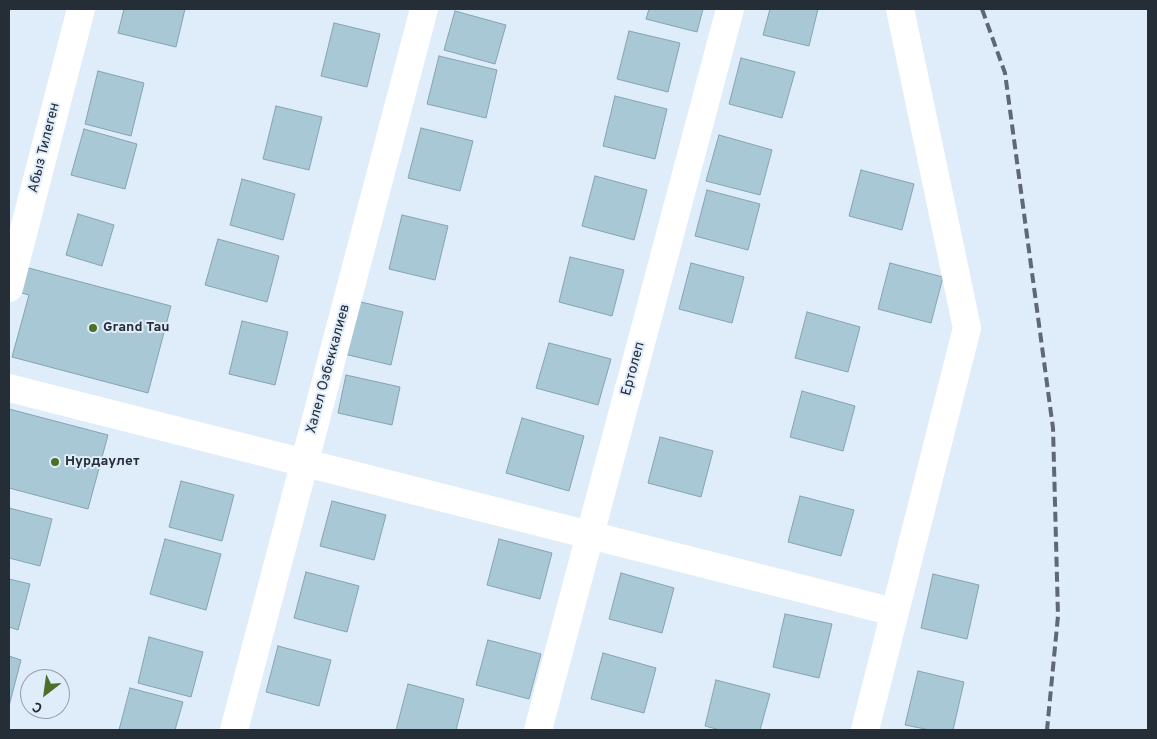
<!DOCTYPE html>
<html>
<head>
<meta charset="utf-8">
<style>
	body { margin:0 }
	#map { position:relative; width:1157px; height:739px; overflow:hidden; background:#dfecfa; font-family:Overpass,sans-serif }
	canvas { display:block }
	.frame { position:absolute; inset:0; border:10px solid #252d36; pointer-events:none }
	.north { position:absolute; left:20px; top:669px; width:50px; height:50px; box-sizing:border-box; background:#dfecfa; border:1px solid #95a0ac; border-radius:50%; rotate:210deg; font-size:14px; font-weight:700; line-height:20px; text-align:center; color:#252d36 }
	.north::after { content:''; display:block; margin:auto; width:18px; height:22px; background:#4d7029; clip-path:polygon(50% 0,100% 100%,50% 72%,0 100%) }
</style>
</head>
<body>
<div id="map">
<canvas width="1157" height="739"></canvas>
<div class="frame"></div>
<div class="north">С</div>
</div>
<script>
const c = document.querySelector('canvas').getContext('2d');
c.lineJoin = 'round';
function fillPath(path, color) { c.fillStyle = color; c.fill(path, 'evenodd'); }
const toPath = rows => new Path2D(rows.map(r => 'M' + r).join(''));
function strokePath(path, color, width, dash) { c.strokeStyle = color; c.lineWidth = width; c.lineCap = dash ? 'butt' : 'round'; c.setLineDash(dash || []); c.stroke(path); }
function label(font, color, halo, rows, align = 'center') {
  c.font = font + ' Overpass,sans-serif'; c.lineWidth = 4; c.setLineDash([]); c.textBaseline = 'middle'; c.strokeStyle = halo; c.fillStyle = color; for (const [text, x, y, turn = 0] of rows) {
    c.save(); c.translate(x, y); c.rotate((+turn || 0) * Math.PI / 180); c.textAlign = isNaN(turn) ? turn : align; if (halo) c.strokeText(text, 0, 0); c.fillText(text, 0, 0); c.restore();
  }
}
const building = toPath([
	[124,9,185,9,176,47,118,33,124,9],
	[649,9,703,9,697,32,646,19,649,9],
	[770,9,818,9,809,46,763,35,770,9],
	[455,11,506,25,495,64,444,50,455,11],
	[334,23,380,34,367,87,321,76,334,23],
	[629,31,680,43,668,92,617,79,629,31],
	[439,56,497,70,486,118,427,104,439,56],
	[741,58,795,72,782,118,729,104,741,58],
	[98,71,144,83,131,136,85,124,98,71],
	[615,96,667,109,655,159,603,146,615,96],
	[276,106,322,117,309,170,263,159,276,106],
	[421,128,473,141,460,191,408,178,421,128],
	[84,129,137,144,125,189,71,175,84,129],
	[719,135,772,150,760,195,706,181,719,135],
	[861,170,914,184,902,230,849,216,861,170],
	[595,176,647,190,634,240,582,226,595,176],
	[242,179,295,194,283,240,230,225,242,179],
	[707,190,760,204,748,250,695,236,707,190],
	[78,214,114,225,102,266,66,255,78,214],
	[402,215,448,226,435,280,389,269,402,215],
	[218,239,279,256,267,302,205,285,218,239],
	[570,257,624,270,612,316,559,302,570,257],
	[691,263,744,277,732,323,679,309,691,263],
	[890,263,943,277,931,323,878,309,890,263],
	[25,267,171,306,148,393,12,357,29,295,18,292,25,267],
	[357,301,403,312,391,365,344,354,357,301],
	[807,312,860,327,848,372,795,358,807,312],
	[242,321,288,332,275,385,229,374,242,321],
	[549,343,611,359,598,405,536,388,549,343],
	[346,375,400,387,392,425,338,413,346,375],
	[802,391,855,406,843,451,790,437,802,391],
	[9,409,108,435,88,509,9,488,9,409],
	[522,418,584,436,569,491,506,473,522,418],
	[660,437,713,451,701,497,648,483,660,437],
	[181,481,234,495,222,541,169,527,181,481],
	[800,496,854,510,841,556,788,542,800,496],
	[332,501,386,515,374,560,320,546,332,501],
	[9,508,52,519,40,566,9,558,9,508],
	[165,539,221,554,206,610,150,594,165,539],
	[499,539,552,553,540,599,487,585,499,539],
	[306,572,359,586,347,632,294,618,306,572],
	[621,573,674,588,662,633,609,619,621,573],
	[933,574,979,585,967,639,921,628,933,574],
	[9,579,30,584,18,630,9,627,9,579],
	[785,614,832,624,819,678,773,667,785,614],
	[149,637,203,652,191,697,138,683,149,637],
	[488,640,541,654,529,699,476,685,488,640],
	[278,646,331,660,319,706,266,692,278,646],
	[603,653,656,668,644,713,591,699,603,653],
	[9,656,21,660,9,706,9,656],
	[918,671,964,682,953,730,930,730,905,725,918,671],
	[716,680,770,694,760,730,720,730,705,726,716,680],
	[408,684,464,699,456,730,396,730,408,684],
	[130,688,183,702,175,730,119,730,130,688]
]);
fillPath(building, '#a8c8d6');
strokePath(building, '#84a3b0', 1);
strokePath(toPath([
	[9,288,81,9],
	[9,388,894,612],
	[234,730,424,9],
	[538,730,730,9],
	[865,730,967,328,900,9]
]), '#fff', 28);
strokePath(toPath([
	[982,9,1005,73,1053,428,1058,616,1047,730]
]), '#5f6873', 4, [10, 5]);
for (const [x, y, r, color] of [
	[93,328,5,"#4d7029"],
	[55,462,5,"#4d7029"]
]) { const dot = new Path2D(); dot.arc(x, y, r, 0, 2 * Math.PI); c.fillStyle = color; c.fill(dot); strokePath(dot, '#dfecfa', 2); }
label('14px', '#252d36', '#dfecfa', [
	["Абыз Тилеген",45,148,-76],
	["Халел Озбеккалиев",329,369,-75],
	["Ертолеп",634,369,-75]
]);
label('bold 14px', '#252d36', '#dfecfa', [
	["Grand Tau",103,328],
	["Нурдаулет",65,462]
], 'left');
</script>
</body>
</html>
